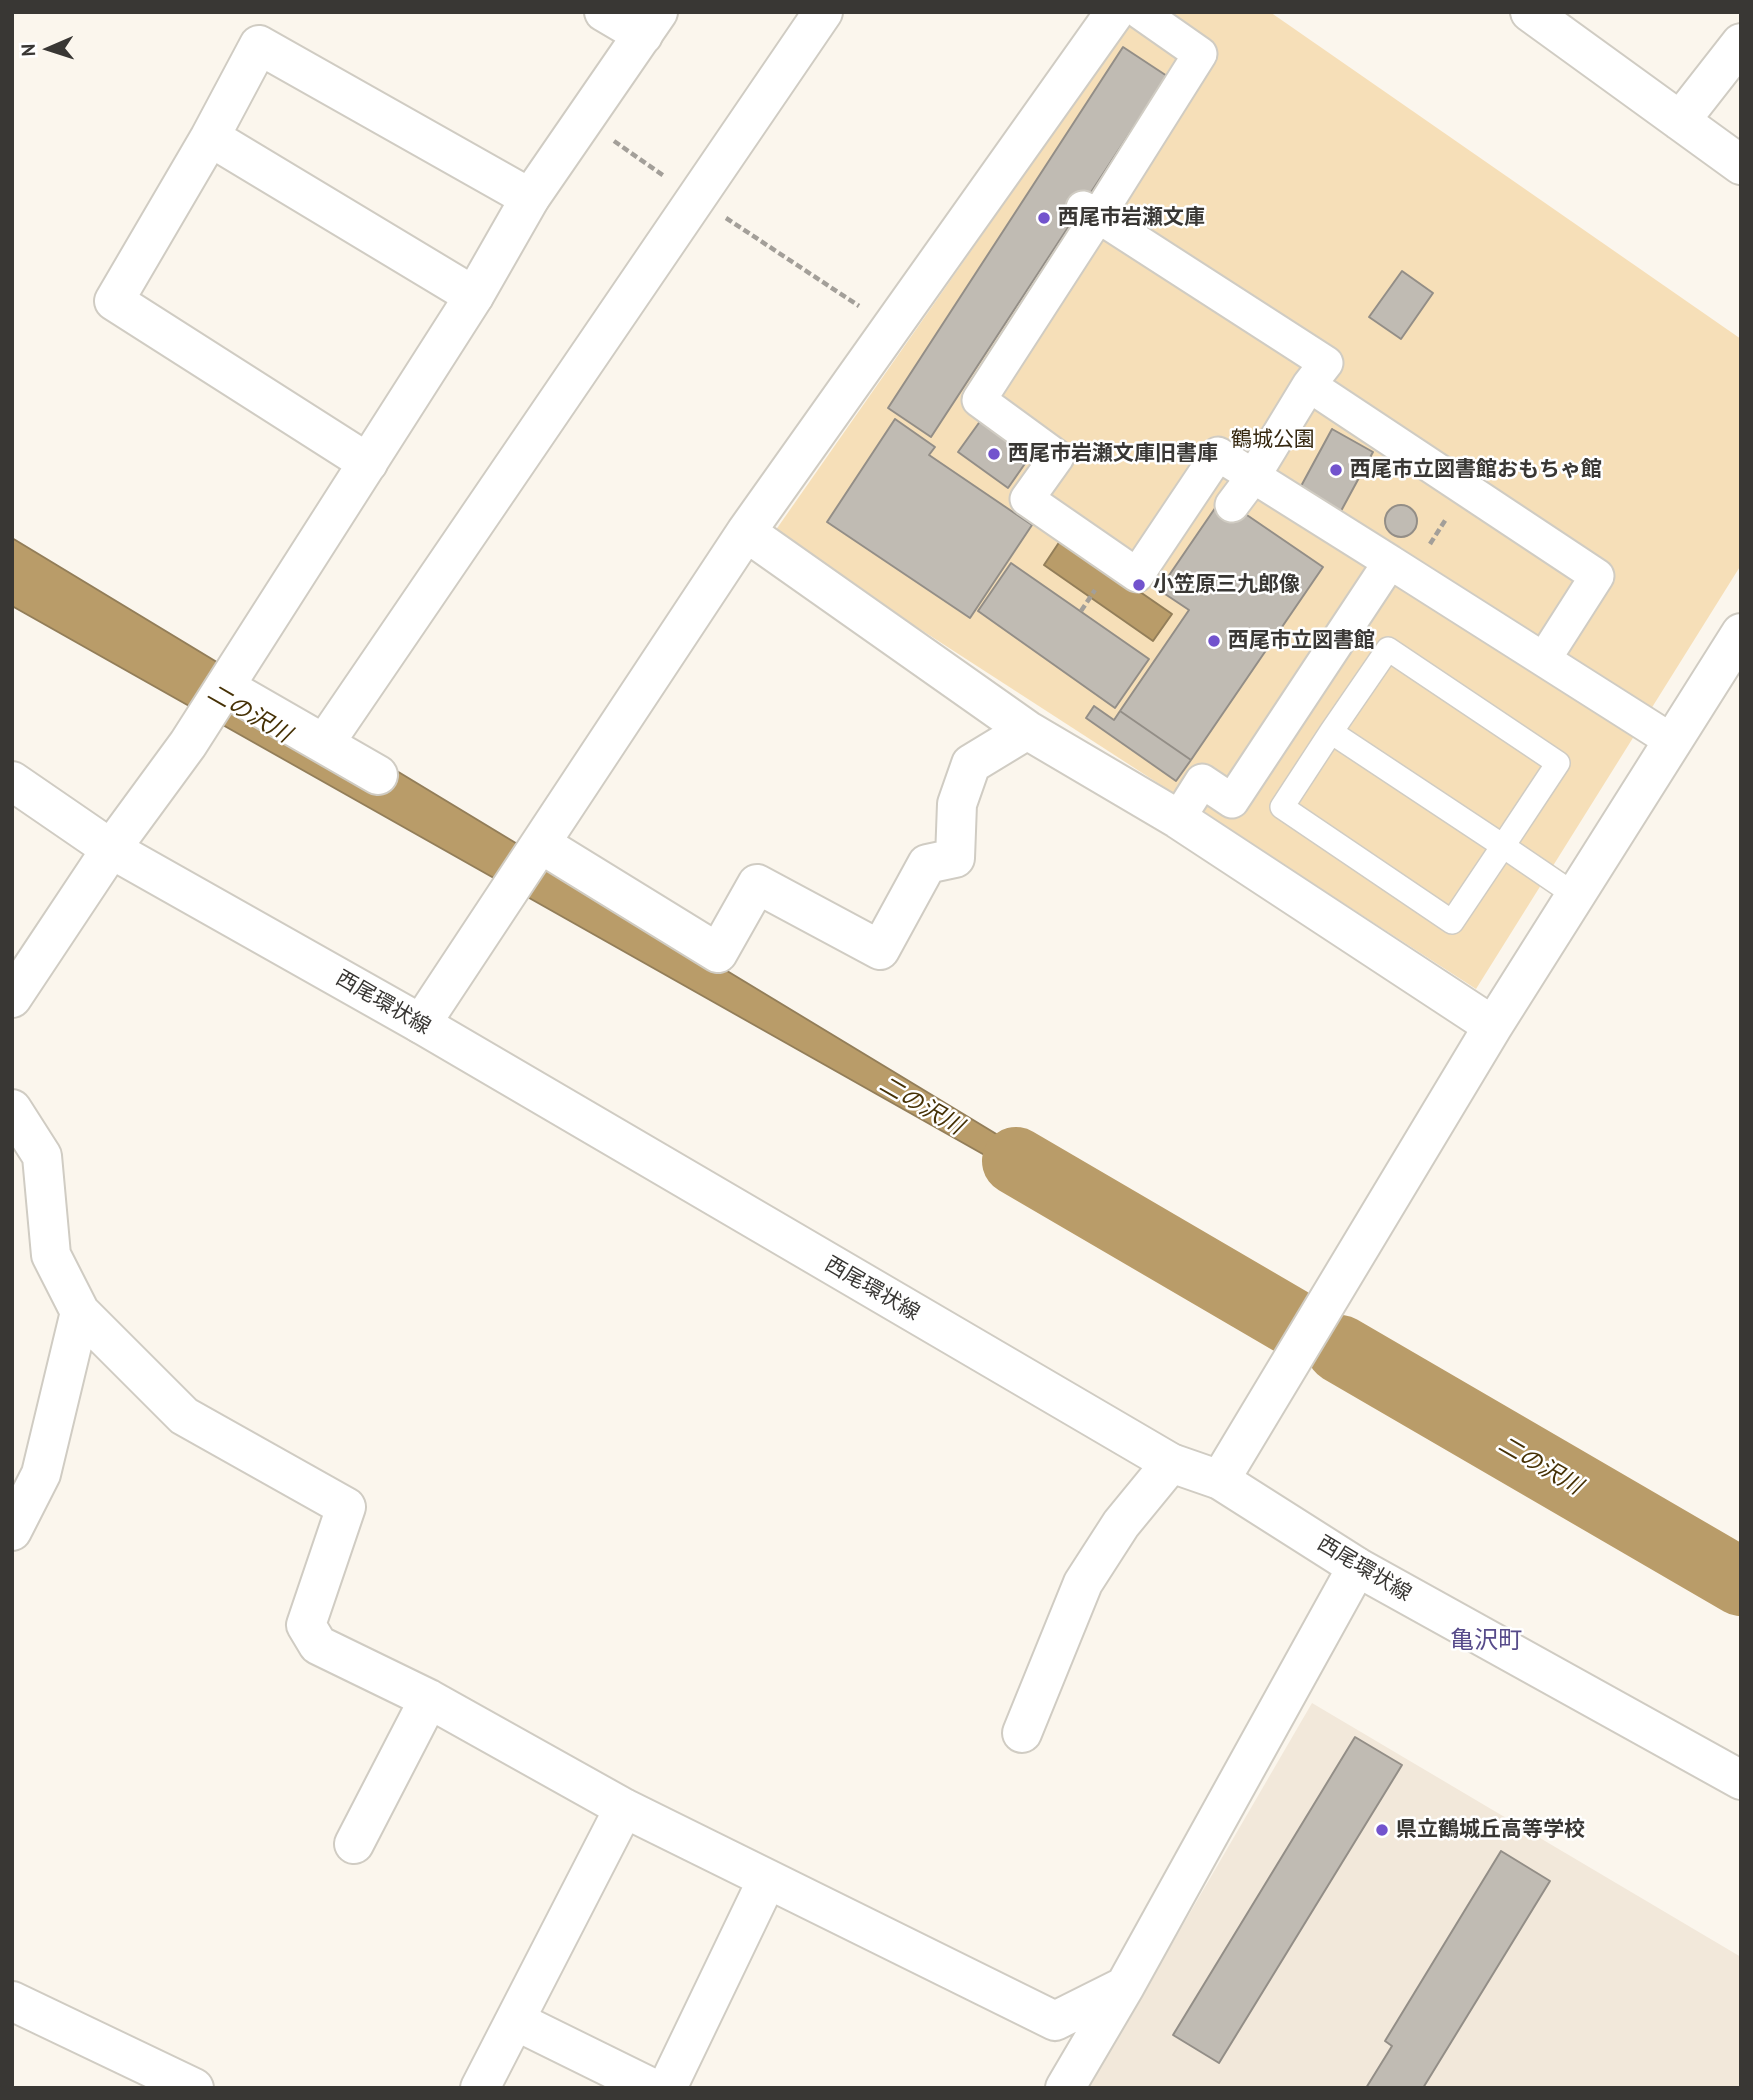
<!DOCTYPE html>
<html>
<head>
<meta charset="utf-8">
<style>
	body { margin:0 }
	#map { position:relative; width:1753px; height:2100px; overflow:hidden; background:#fbf6ed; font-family:"PT Sans",sans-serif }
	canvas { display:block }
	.frame { position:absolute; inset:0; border:14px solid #393734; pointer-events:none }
	.north { position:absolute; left:14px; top:14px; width:70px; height:70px; -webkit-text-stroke:5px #fff; paint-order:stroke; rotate:267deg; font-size:19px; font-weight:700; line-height:28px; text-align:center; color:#393734 }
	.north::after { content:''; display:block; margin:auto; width:24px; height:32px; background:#393734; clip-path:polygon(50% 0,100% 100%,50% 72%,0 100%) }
</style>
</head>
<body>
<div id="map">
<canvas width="1753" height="2100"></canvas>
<div class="frame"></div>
<div class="north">N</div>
</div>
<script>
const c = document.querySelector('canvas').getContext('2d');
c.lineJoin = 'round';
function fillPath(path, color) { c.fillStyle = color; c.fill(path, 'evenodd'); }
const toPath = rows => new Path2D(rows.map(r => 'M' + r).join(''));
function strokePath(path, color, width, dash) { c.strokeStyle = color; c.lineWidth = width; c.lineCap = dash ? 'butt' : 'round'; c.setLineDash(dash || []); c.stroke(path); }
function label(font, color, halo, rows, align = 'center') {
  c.font = font + ' "PT Sans","Noto Sans JP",sans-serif'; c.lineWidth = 5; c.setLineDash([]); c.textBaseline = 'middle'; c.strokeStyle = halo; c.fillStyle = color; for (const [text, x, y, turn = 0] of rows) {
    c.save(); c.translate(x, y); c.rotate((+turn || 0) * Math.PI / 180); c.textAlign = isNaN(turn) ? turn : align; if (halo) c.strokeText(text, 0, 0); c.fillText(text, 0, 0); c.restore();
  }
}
fillPath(toPath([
	[1312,1703,1741,1957,1741,2088,1088,2088]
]), '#f2e8da');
fillPath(toPath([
	[1138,12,1270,12,1741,339,1741,565,1476,989,773,534]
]), '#f6dfb8');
const water = toPath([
	[12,538,1107,1201,1089,1214,12,606,12,538],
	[1062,538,1172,614,1153,641,1044,565,1062,538]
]);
fillPath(water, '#b99c69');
strokePath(water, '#937e59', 2);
strokePath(toPath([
	[1016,1161,1290,1321],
	[1340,1349,1741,1582]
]), '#b99c69', 68);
const building = toPath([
	[1123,47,1167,76,931,437,888,408,1123,47],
	[1402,271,1433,293,1401,339,1369,317,1402,271],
	[895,419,935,447,929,455,1032,525,970,618,827,522,895,419],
	[981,420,1031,455,1008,488,958,452,981,420],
	[1332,429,1373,452,1341,511,1300,488,1332,429],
	[1222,498,1323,567,1191,760,1120,711,1189,610,1159,590,1222,498],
	'1385 521a16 16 0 1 1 32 0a16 16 0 1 1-32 0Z',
	[1011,563,1149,659,1115,708,978,611,1011,563],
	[1094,706,1114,720,1120,711,1191,760,1176,781,1086,718,1094,706],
	[1355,1737,1402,1765,1219,2063,1173,2035,1355,1737],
	[1501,1851,1550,1881,1423,2088,1366,2088,1392,2046,1385,2041,1501,1851]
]);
fillPath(building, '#c0bbb3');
strokePath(building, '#938e87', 2);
const service = toPath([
	[1331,732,1282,807,1452,922,1503,846,1558,763,1388,649,1331,732,1503,846,1575,895]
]);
const pedestrian = toPath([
	[1140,12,1200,54,1098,216,1326,363,1309,385,1253,477,1232,505],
	[1083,208,1098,216,979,400,1057,457,1027,499,1137,575,1218,454,1390,562],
	[1309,385,1597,576,1544,659],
	[1178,819,1202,781,1232,801,1390,562,1672,741]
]);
const minor = toPath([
	[604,12,643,35],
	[1530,12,1741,165],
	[1680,121,1741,43],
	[210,137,259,45,530,198],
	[368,463,114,301,210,137,474,296],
	[746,532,1027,730,1178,819,1493,1026],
	[225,687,378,775],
	[324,744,823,12],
	[541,844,718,953,757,884,880,950,927,864,955,858,957,804,971,764,1027,730],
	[421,1024,746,532,1115,12],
	[12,1109,42,1156,51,1255,80,1312,41,1474,12,1531],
	[80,1312,184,1416,346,1507,306,1625,318,1645,429,1699,624,1808,1055,2021,1125,1986],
	[1220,1480,1493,1026,1741,633],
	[1022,1733,1083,1583,1121,1524,1171,1463],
	[354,1844,429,1699],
	[12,2001,194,2088],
	[516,2021,652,2088],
	[480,2088,624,1808],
	[667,2088,767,1880],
	[1065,2088,1125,1986,1357,1567]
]);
const tertiary = toPath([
	[12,998,111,849,188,744,474,296,530,198,658,12]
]);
const secondary = toPath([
	[12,781,111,849,421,1024,1171,1463,1220,1480,1357,1567,1741,1780]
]);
strokePath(service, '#d0ccc3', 26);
strokePath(pedestrian, '#d0ccc3', 37);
strokePath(minor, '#d0ccc3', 42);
strokePath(tertiary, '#d0ccc3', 42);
strokePath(secondary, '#d0ccc3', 42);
strokePath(toPath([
	[614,141,664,176],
	[726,218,859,306],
	[1430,544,1446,519],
	[1081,611,1095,590]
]), '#a39f99', 4.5, [7, 3.5]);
strokePath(service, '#fff', 23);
strokePath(pedestrian, '#fff', 33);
strokePath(minor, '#fff', 38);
strokePath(tertiary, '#fff', 38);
strokePath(secondary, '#fff', 38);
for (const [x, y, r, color] of [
	[1044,218,7,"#7253cd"],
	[994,454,7,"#7253cd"],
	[1336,470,7,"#7253cd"],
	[1139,585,7,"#7253cd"],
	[1214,641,7,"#7253cd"],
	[1382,1830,7,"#7253cd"]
]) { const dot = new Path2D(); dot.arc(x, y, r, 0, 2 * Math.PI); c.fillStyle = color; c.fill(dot); strokePath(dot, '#fff', 2.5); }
label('bold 21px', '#393734', '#fff', [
	["西尾市岩瀬文庫",1058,218],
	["西尾市岩瀬文庫旧書庫",1008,454],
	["西尾市立図書館おもちゃ館",1350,470],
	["小笠原三九郎像",1153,585],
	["西尾市立図書館",1228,641],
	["県立鶴城丘高等学校",1396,1830]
], 'left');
label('21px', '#35270f', '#fff', [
	["鶴城公園",1273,440]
]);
label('21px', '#393734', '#fff', [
	["西尾環状線",383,1003,30],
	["西尾環状線",872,1289,30],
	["西尾環状線",1364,1569,31]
]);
label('italic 23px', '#463105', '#fff', [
	["二の沢川",249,714,30],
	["二の沢川",921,1106,30],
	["二の沢川",1540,1466,30]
]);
label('24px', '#574b8a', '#fff', [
	["亀沢町",1486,1641]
]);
</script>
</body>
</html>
